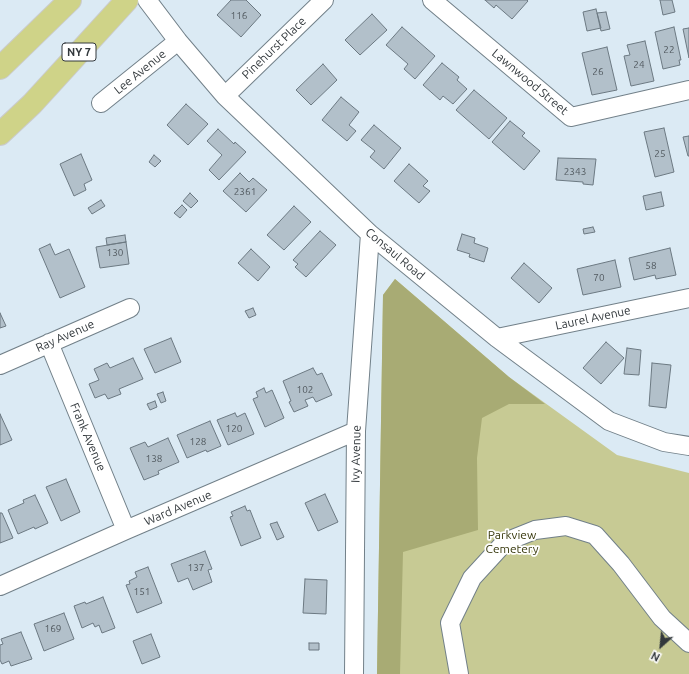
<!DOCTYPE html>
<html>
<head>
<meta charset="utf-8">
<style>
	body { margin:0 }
	#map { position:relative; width:689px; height:674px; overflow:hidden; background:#dbeaf4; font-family:Ubuntu,sans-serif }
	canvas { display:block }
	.north { position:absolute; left:641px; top:626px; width:40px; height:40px; -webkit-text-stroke:3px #fff; paint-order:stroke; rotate:207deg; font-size:11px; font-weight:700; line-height:16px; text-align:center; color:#32383c }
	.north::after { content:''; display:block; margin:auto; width:14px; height:18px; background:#32383c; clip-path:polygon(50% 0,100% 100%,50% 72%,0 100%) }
</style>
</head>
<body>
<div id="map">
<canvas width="689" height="674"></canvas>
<div class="north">N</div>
</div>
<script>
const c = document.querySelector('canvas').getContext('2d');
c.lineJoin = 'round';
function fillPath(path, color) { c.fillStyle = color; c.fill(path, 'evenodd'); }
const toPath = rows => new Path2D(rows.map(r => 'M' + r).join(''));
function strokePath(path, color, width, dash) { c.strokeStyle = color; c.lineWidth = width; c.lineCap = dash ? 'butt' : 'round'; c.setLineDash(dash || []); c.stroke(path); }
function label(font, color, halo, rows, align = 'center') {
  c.font = font + ' Ubuntu,sans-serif'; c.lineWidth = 3.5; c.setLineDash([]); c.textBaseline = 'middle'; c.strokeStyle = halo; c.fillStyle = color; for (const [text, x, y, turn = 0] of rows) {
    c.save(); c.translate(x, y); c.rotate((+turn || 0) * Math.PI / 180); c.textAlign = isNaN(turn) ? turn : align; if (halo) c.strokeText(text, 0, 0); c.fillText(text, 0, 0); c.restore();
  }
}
fillPath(toPath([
	[395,279,509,377,617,455,689,473,689,674,377,674,383,295]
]), '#c7ca94');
fillPath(toPath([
	[395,279,509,377,545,404,509,404,482,418,477,458,478,530,403,552,400,674,377,674,383,295]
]), '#a8ab74');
const building = toPath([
	[231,0,246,0,261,15,241,37,217,15,231,0],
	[485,0,527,0,528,1,512,19,496,5,494,8,485,0],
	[660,0,672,0,675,12,663,15,660,0],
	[596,9,601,28,587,31,583,12,596,9],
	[606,12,610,29,601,31,597,13,606,12],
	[372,14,387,30,360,55,345,40,372,14],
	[402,27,435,56,415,79,404,69,408,64,386,45,402,27],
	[674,27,681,60,679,60,680,65,663,69,655,32,674,27],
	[689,28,689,58,683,29,689,28],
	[645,41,654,81,631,86,624,56,630,55,627,45,645,41],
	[607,47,617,90,592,95,582,53,607,47],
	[442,63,459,77,457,80,467,89,453,104,443,96,440,100,423,85,442,63],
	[323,64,337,80,311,105,296,90,323,64],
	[474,90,507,118,489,139,456,110,474,90],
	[341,97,359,112,349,125,356,131,347,141,322,120,341,97],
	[186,104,208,124,188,145,167,125,186,104],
	[510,121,525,133,522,136,540,151,524,170,492,142,510,121],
	[374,125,401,148,384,169,370,157,375,151,361,140,374,125],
	[664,128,674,172,655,177,644,132,664,128],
	[218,129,234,144,235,142,246,152,219,180,209,170,222,155,207,141,218,129],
	[689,136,689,156,688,156,683,137,689,136],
	[81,154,92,180,84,184,86,190,74,196,60,164,81,154],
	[154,155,161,161,155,167,149,162,154,155],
	[558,158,596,159,593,185,583,184,583,182,556,180,558,158],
	[409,164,428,181,423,186,430,191,419,203,394,181,409,164],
	[240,173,249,182,253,178,267,190,246,212,223,191,240,173],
	[661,192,664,206,646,210,643,196,661,192],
	[190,193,198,201,191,208,183,201,190,193],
	[101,200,105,206,92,214,88,208,101,200],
	[182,205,187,210,180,218,174,213,182,205],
	[294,206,311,222,284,250,267,235,294,206],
	[593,227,595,232,584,234,583,229,593,227],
	[320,231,336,245,306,277,295,267,298,264,293,260,320,231],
	[462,234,475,238,474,243,488,248,484,262,469,257,470,254,457,250,462,234],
	[125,235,126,242,107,245,106,238,125,235],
	[126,242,129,264,100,268,96,247,126,242],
	[50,244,55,255,69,249,85,287,60,298,39,249,50,244],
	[670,248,676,275,656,279,655,275,634,280,629,258,670,248],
	[251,249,270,267,258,281,238,263,251,249],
	[615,260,621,287,583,295,577,269,615,260],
	[524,263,552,288,539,303,511,278,524,263],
	[253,308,256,315,249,318,245,311,253,308],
	[0,313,6,326,0,328,0,313],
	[171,338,181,362,155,373,144,349,171,338],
	[606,342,624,358,601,384,583,368,606,342],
	[627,348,641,350,639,375,624,374,627,348],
	[133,358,143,379,119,389,121,394,108,399,105,394,95,398,89,384,99,380,94,369,107,363,110,368,133,358],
	[652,363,671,365,666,408,649,406,652,363],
	[313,368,317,375,322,373,332,395,316,402,313,397,305,400,308,406,294,412,289,402,291,401,283,381,313,368],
	[264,388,266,393,272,390,284,418,265,427,253,399,258,397,256,392,264,388],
	[163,392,166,401,161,403,157,394,163,392],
	[155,401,157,407,150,410,147,404,155,401],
	[235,413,237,417,245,413,254,434,228,445,217,420,235,413],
	[0,414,12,440,0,445,0,414],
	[210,421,221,446,207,452,206,450,187,458,177,435,210,421],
	[168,438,179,462,158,471,159,474,144,480,130,448,145,442,148,447,168,438],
	[66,479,80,512,61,521,46,487,66,479],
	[325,494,338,522,318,531,305,503,325,494],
	[35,495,48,523,35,529,34,527,18,534,8,510,24,503,23,500,35,495],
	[245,506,247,511,250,510,261,538,241,546,230,517,233,516,231,512,245,506],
	[0,513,2,513,13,538,0,543,0,513],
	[277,522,284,537,277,540,270,524,277,522],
	[205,551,212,569,208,570,212,582,193,590,188,578,178,582,171,564,205,551],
	[148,567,162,603,137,613,126,585,130,584,129,581,137,577,135,572,148,567],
	[305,579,327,580,326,614,303,613,305,579],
	[103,597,115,628,102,633,99,625,95,627,93,623,82,628,74,606,85,602,86,604,103,597],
	[64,613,74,639,44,651,34,624,64,613],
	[21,632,32,659,11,666,9,661,2,664,0,660,0,645,3,644,1,639,21,632],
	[151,634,160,657,142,664,133,641,151,634],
	[309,643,319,643,319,650,309,650,309,643]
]);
fillPath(building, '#b2c0ca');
strokePath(building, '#6c7982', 1);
const minor = toPath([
	[147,0,178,41,225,96,370,234,497,338,609,421,664,442,689,446],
	[432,0,571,117,689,90],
	[225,96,324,0],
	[101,103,178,41],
	[497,338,689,298],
	[49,343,126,530],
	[0,365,130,308],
	[0,586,126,530,356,431],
	[354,674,356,431,370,234],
	[459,674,450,623,472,578,505,542,535,530,566,526,595,535,621,564,662,618,689,643]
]);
const highway = toPath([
	[0,68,70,0],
	[0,134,32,104,127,0]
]);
strokePath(minor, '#728089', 20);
strokePath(highway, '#cacbcc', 24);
strokePath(minor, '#fff', 18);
strokePath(highway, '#cfd388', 22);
label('10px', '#525a60', null, [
	["116",239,16],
	["22",669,50],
	["24",639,65],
	["26",598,72],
	["25",660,154],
	["2343",575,172],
	["2361",245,192],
	["130",115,253],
	["58",651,266],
	["70",599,278],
	["102",305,390],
	["120",234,429],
	["128",198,442],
	["138",154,459],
	["137",196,568],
	["151",142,592],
	["169",53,629]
]);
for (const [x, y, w] of [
	[79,52,34]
]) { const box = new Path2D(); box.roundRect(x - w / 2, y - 9, w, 18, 3); c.fillStyle = '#fff'; c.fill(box); strokePath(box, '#32383c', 1); }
label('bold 11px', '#32383c', null, [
	["NY 7",79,52]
]);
label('12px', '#32383c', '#fff', [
	["Pinehurst Place",274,48,-44],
	["Lee Avenue",140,72,-39],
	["Lawnwood Street",530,82,40],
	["Consaul Road",395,254,40],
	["Laurel Avenue",593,318,-12],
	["Ray Avenue",65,336,-24],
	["Frank Avenue",88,437,67],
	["Ivy Avenue",356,454,-89],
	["Ward Avenue",178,508,-23]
]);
label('12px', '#38390d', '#fff', [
	["Parkview",512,535],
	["Cemetery",512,549]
]);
</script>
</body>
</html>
